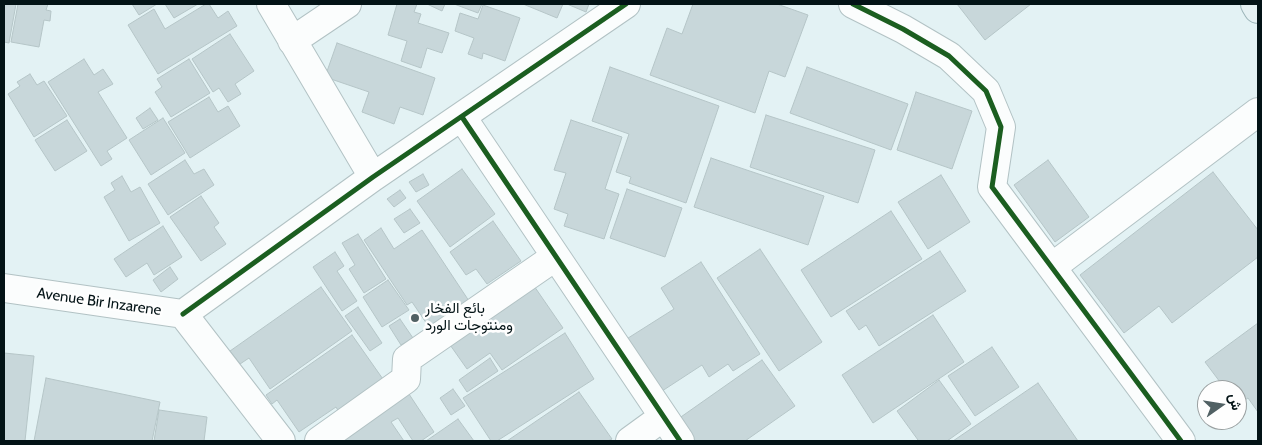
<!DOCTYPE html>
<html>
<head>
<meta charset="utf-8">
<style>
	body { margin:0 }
	#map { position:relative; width:1262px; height:445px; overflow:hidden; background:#e3f2f4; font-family:Cabin,Vazirmatn,sans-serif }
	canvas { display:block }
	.frame { position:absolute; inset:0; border:5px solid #031316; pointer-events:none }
	.north { position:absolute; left:1197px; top:380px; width:50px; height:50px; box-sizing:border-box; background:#fefefe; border:1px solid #9aa0a1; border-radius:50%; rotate:77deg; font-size:14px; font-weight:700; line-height:20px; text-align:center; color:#031316 }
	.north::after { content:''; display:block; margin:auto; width:18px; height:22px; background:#516164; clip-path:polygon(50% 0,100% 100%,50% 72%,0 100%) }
</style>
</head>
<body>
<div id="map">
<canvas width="1262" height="445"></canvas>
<div class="frame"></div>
<div class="north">ش</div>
</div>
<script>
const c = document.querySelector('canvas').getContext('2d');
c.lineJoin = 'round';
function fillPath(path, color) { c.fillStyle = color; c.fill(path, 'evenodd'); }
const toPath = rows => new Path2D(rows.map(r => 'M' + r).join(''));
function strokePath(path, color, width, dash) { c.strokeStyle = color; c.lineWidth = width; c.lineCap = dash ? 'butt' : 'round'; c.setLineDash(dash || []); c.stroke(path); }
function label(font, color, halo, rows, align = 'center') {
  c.font = font + ' Cabin,Vazirmatn,sans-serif'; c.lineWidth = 5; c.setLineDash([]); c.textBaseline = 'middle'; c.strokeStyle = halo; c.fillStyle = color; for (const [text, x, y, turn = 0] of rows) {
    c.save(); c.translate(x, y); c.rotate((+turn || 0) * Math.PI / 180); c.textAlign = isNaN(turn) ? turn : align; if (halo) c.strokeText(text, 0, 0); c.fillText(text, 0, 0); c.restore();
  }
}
const building = toPath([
	[4,4,16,4,9,43,4,42,4,4],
	[18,4,48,4,46,10,51,11,50,21,44,20,39,47,11,42,18,4],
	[132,4,157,4,139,15,132,4],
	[165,4,198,4,174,18,165,4],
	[206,4,209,4,218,18,228,11,237,26,158,74,128,25,154,9,165,29,206,4],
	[397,4,417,4,414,12,421,14,418,23,449,33,442,53,427,48,421,68,401,61,407,41,388,35,397,4],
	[427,4,445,4,442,11,427,4],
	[454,4,482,4,478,13,454,4],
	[523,4,563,4,557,18,523,4],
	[567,4,589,4,586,12,567,4],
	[693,4,777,4,808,15,785,77,769,71,755,113,650,75,667,28,682,34,693,4],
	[957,4,1031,4,985,40,957,4],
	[483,5,520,18,505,61,483,53,482,59,468,54,474,38,455,31,460,13,478,19,483,5],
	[230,34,254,71,235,84,241,94,228,102,219,88,213,92,192,59,230,34],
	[337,43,435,78,423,115,400,107,394,124,362,112,369,92,325,77,337,43],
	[84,59,94,75,103,69,113,84,98,92,127,138,107,151,112,159,101,166,48,82,84,59],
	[189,59,210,93,171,117,155,92,162,87,157,79,189,59],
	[610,67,719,106,686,203,629,183,631,177,616,172,629,134,592,121,610,67],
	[807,67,908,104,891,150,790,113,807,67],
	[30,74,37,85,44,81,67,116,34,137,8,94,20,86,17,82,30,74],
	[916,92,972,111,952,169,897,150,916,92],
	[209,97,218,112,228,106,240,126,190,158,168,122,209,97],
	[150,108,158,120,143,129,136,118,150,108],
	[766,115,875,150,858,203,750,167,766,115],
	[163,118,185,153,151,175,129,140,163,118],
	[67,120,87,151,55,171,35,140,67,120],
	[571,120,622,137,605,189,619,194,604,239,564,226,568,214,554,209,566,173,554,170,571,120],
	[711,158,824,196,808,245,694,207,711,158],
	[185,160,194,174,204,169,214,185,168,215,148,184,185,160],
	[1048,160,1089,217,1055,242,1014,185,1048,160],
	[462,169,495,214,450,247,417,201,462,169],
	[1213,172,1258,230,1258,257,1172,323,1159,306,1124,333,1080,275,1213,172],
	[423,174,429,185,416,192,409,182,423,174],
	[941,175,970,222,928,249,898,202,941,175],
	[122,176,131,192,140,187,160,223,129,241,104,197,115,190,111,183,122,176],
	[627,189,682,208,665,257,610,238,627,189],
	[400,190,406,198,394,207,387,199,400,190],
	[201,196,219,223,214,227,226,244,201,261,170,217,201,196],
	[410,209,420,223,404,233,394,219,410,209],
	[891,211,922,259,831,317,801,270,891,211],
	[493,221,521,261,487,284,476,269,466,275,450,252,493,221],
	[163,226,182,257,154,275,147,263,126,277,114,259,163,226],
	[381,228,394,249,422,230,471,304,431,330,412,302,407,305,364,240,381,228],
	[358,234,386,279,364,293,349,269,355,265,342,243,358,234],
	[760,249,822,342,779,371,717,278,760,249],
	[940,251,966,291,879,346,866,325,859,330,846,311,940,251],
	[335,252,344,266,337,271,357,301,342,311,313,267,335,252],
	[701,262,760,354,733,371,728,364,709,377,702,365,659,393,625,340,674,309,661,288,701,262],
	[170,267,178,279,161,292,153,280,170,267],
	[388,280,409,310,382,327,363,297,388,280],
	[532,283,563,328,502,370,490,353,467,369,448,342,532,283],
	[321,287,352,331,270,389,249,358,240,364,230,351,321,287],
	[358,307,382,343,370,351,345,316,358,307],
	[933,315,964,362,873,423,842,375,933,315],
	[400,319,413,338,401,345,389,326,400,319],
	[1258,323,1258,412,1248,398,1237,405,1237,390,1226,390,1205,362,1258,323],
	[565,333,594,379,497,441,491,441,463,398,565,333],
	[352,335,385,382,340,414,336,407,299,432,277,400,272,404,266,395,352,335],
	[992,347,1019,387,975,416,948,376,992,347],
	[4,353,34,356,25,441,4,441,4,353],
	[490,358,498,371,467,392,459,380,490,358],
	[762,360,795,406,745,441,694,441,678,419,762,360],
	[46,378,160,402,152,441,34,441,46,378],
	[939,380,971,424,947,441,916,441,918,440,897,411,939,380],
	[1038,383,1078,441,953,441,1038,383],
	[453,389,465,406,451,415,440,398,453,389],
	[407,391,434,432,421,441,413,441,398,418,391,422,404,441,333,441,407,391],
	[579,392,612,439,608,441,507,441,579,392],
	[159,410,207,417,204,441,154,441,159,410],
	[458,419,474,441,426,441,458,419]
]);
fillPath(building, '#c8d7da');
strokePath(building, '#b5c5c7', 1);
const street = toPath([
	[271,4,373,177],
	[853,4,903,29,949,56,986,91,1001,127,992,187,1181,441],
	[292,41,347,4],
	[462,117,680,441],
	[1052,267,1258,112],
	[4,288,183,314,281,441],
	[183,314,373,177,626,4],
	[319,441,406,379,407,359,555,257],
	[630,441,663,417]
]);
const primary = toPath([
	[1255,4,1258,9]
]);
strokePath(street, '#b2c2c4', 30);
strokePath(primary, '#9cb5b9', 30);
strokePath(street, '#fbfdfd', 28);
strokePath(primary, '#e5f1f3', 28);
strokePath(toPath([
	[853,4,903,29,949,56,986,91,1001,127,992,187,1181,441],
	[462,117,680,441],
	[183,314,373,177,626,4]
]), '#1b5e20', 5);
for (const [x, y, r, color] of [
	[415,318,5,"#516164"]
]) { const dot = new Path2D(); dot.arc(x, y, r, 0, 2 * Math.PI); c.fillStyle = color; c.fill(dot); strokePath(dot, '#fefefe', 2); }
label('15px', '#031316', '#fefefe', [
	["Avenue Bir Inzarene",99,302,8]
]);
label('15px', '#031316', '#fefefe', [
	["بائع الفخار",425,309],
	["ومنتوجات الورد",425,326]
], 'left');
</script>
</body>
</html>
